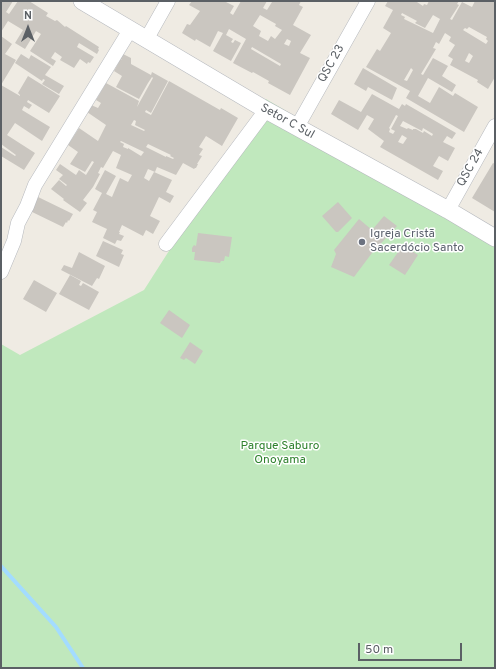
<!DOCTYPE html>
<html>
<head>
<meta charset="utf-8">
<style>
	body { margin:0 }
	#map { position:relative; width:496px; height:669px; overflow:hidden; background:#efebe3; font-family:Overpass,sans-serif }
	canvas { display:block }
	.frame { position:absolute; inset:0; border:2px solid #5b6065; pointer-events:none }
	.north { position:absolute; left:8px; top:8px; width:40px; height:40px; -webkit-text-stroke:3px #fff; paint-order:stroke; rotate:0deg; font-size:11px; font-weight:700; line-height:16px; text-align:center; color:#5b6065 }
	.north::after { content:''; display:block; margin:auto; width:14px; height:18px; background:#5b6065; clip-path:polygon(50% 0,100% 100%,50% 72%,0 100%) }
	.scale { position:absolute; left:358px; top:643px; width:104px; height:18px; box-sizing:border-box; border:2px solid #5b6065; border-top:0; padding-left:5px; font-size:12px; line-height:14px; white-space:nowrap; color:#5b6065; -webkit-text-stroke:3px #fff; paint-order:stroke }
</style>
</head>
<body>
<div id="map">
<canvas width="496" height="669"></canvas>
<div class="frame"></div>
<div class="north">N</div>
<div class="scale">50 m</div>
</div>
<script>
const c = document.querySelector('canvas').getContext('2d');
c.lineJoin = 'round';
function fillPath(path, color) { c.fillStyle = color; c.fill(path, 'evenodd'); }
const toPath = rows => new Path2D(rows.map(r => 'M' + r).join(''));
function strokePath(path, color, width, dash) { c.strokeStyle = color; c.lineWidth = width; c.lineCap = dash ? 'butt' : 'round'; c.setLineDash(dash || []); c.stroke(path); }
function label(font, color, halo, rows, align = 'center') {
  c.font = font + ' Overpass,sans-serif'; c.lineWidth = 3; c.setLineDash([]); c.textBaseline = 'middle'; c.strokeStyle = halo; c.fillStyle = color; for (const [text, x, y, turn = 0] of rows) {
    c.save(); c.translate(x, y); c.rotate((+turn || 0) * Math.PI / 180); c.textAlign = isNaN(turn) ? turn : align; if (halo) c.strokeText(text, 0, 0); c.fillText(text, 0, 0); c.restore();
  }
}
fillPath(toPath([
	[266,99,495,235,495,668,1,668,1,344,20,355,144,290]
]), '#c0e8bd');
strokePath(toPath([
	[1,566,56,627,83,668]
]), '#a3dcff', 4);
fillPath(toPath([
	[1,1,13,1,6,12,9,14,18,1,29,1,48,13,46,16,55,21,57,20,65,27,66,26,99,47,98,49,99,50,97,54,79,43,77,47,94,57,90,63,88,62,87,64,80,59,74,68,60,60,62,57,55,52,51,58,56,61,53,66,30,51,41,34,36,31,25,49,15,43,23,30,8,21,1,32],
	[192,1,224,1,234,6,230,13,233,15,241,1,267,1,263,8,267,10,272,2,269,1,301,1,299,5,303,7,293,25,311,35,300,53,310,58,290,95,268,83,269,81,253,72,252,73,233,63,246,39,229,29,226,35,233,39,231,42,233,43,235,40,241,43,231,61,213,51,223,33,218,31,210,47,196,39,195,41,182,33,187,24,190,25,200,11,189,5],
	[260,15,276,24,275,26,282,30,275,39,271,36,268,41,259,36,261,31,253,26],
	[287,39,291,41,289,46,284,44],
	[252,47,281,64,280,66,251,49],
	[388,1,418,1,417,2,423,6,424,4,427,5,429,1,459,1,457,4,459,5,450,19,452,20,462,2,472,7,475,1,495,1,495,77,488,89,477,82,478,80,450,65,453,59,448,56,455,45,449,41,451,37,445,33,439,44,436,42,433,48,436,49,421,74,423,75,433,58,448,66,442,76,456,85,452,92,428,78,418,96,430,103,439,87,453,96,455,93,478,107,464,132,406,98,410,91,366,67,377,49,380,51,391,33,383,28,393,10,385,6],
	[402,13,417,21,415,23,425,28,433,15,440,19,433,33,404,19,405,17,401,15],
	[469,27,487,37,486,39,488,41,486,44,463,30,465,28,467,29],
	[469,53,473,56,469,63,465,61],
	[411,68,413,70,407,81,404,80],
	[1,36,12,44,5,54,16,60,1,85,20,96,20,95,18,93,28,76,60,96,49,113,28,100,27,102,32,105,29,109,24,106,22,110,50,127,42,141,15,123,7,135,35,153,24,170,1,156,1,147,15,156,16,155,1,144],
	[121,53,131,58,131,64,151,75,152,72,168,81,151,113,146,110,145,112,151,115,169,81,220,110,221,108,238,118,222,146,206,136,199,147,203,149,199,155,202,156,197,164,198,164,196,168,195,168,194,169,183,163,176,175,157,167,155,172,148,169,144,178,149,181,154,172,172,180,166,192,174,196,170,203,159,197,150,216,160,221,153,234,146,230,143,236,122,225,119,232,120,232,119,234,124,236,121,241,117,240,115,244,103,238,107,229,92,222,97,212,93,210,102,193,95,189,105,170,116,176,106,194,112,197,120,178,128,182,132,175,116,168,121,155,113,151,103,168,101,167,98,173,100,174,93,187,83,200,87,203,80,212,63,200,64,199,51,189,59,180,66,186,67,185,59,179,63,175,56,170,60,164,76,175,79,170,86,175,94,162,92,161,85,172,70,164,78,152,68,145,79,128,98,141,106,125,87,112,91,105,98,108,101,103,96,100,106,83,139,101,137,107,153,78,152,77,148,83,139,99,116,87,122,76,114,71,120,60,122,60,118,58],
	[134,120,136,121,135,125,145,130,144,131,131,125],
	[121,141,144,152,141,156,128,148,128,149,123,147,124,144,120,142],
	[148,144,171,155,170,156,174,158,173,159,166,156,166,157,146,147],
	[21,54,29,59,31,55,51,67,45,75,64,86,59,94,42,84,45,80,43,79,42,81,15,63],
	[363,68,397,88,392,100,368,87,366,91,354,84],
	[372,94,399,109,402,104,405,106,406,104,456,133,452,139,447,136,443,142,455,148,448,161,439,156,433,166,443,171,438,180,380,147,384,141,368,129,374,119,367,115,358,130,331,114,339,100,361,112],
	[396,115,398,116,391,129,395,131,393,134,389,132,390,129,389,128],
	[403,121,422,131,423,128,433,134,432,136,424,131,423,133,416,129,413,129,413,130,408,128,407,129,400,126],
	[402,135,407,138,403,144,398,142],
	[493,163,495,164,495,212,472,198],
	[36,196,73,214,69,221,68,220,67,223,66,222,63,227,28,210],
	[338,202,352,218,338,232,336,232,322,216],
	[384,216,397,226,372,253,354,277,331,267,336,254,334,250,359,219,372,230],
	[198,233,232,237,229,257,225,256,224,261,221,261,220,263,194,260,195,252,192,252,192,248,194,245,196,246],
	[103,241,123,250,121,254,124,255,119,267,96,256],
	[403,245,418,255,405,275,389,265],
	[79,252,105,266,99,279,97,278,92,286,61,270,64,265,72,268],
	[70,275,81,281,79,285,81,286,83,283,99,292,89,310,59,294],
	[34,280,57,293,46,312,23,299],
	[169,310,190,325,182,338,160,323],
	[190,342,203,351,195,364,186,358,184,360,180,358]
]), '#cac6c0');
const minor = toPath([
	[146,40,168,1],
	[297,127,368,1],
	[448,210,495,126],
	[166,244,266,110],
	[1,272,14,241,18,223,27,206,35,185,130,30]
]);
const tertiary = toPath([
	[82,1,266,110,448,210,495,238]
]);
strokePath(minor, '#b6b9be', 15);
strokePath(tertiary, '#b6b9be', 18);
strokePath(minor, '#fff', 14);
strokePath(tertiary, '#fff', 17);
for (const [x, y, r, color] of [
	[362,242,4,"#6b7280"]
]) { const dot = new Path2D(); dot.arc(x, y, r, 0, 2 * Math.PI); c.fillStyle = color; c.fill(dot); strokePath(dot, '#fff', 1.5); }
label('12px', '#5b6065', '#fff', [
	["QSC 23",332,64,-61],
	["Setor C Sul",287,122,29],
	["QSC 24",471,168,-61]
]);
label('12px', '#5b616d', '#fff', [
	["Igreja Cristã",370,235],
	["Sacerdócio Santo",370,249]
], 'left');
label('12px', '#2f822e', '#fff', [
	["Parque Saburo",280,447],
	["Onoyama",280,461]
]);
</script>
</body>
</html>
